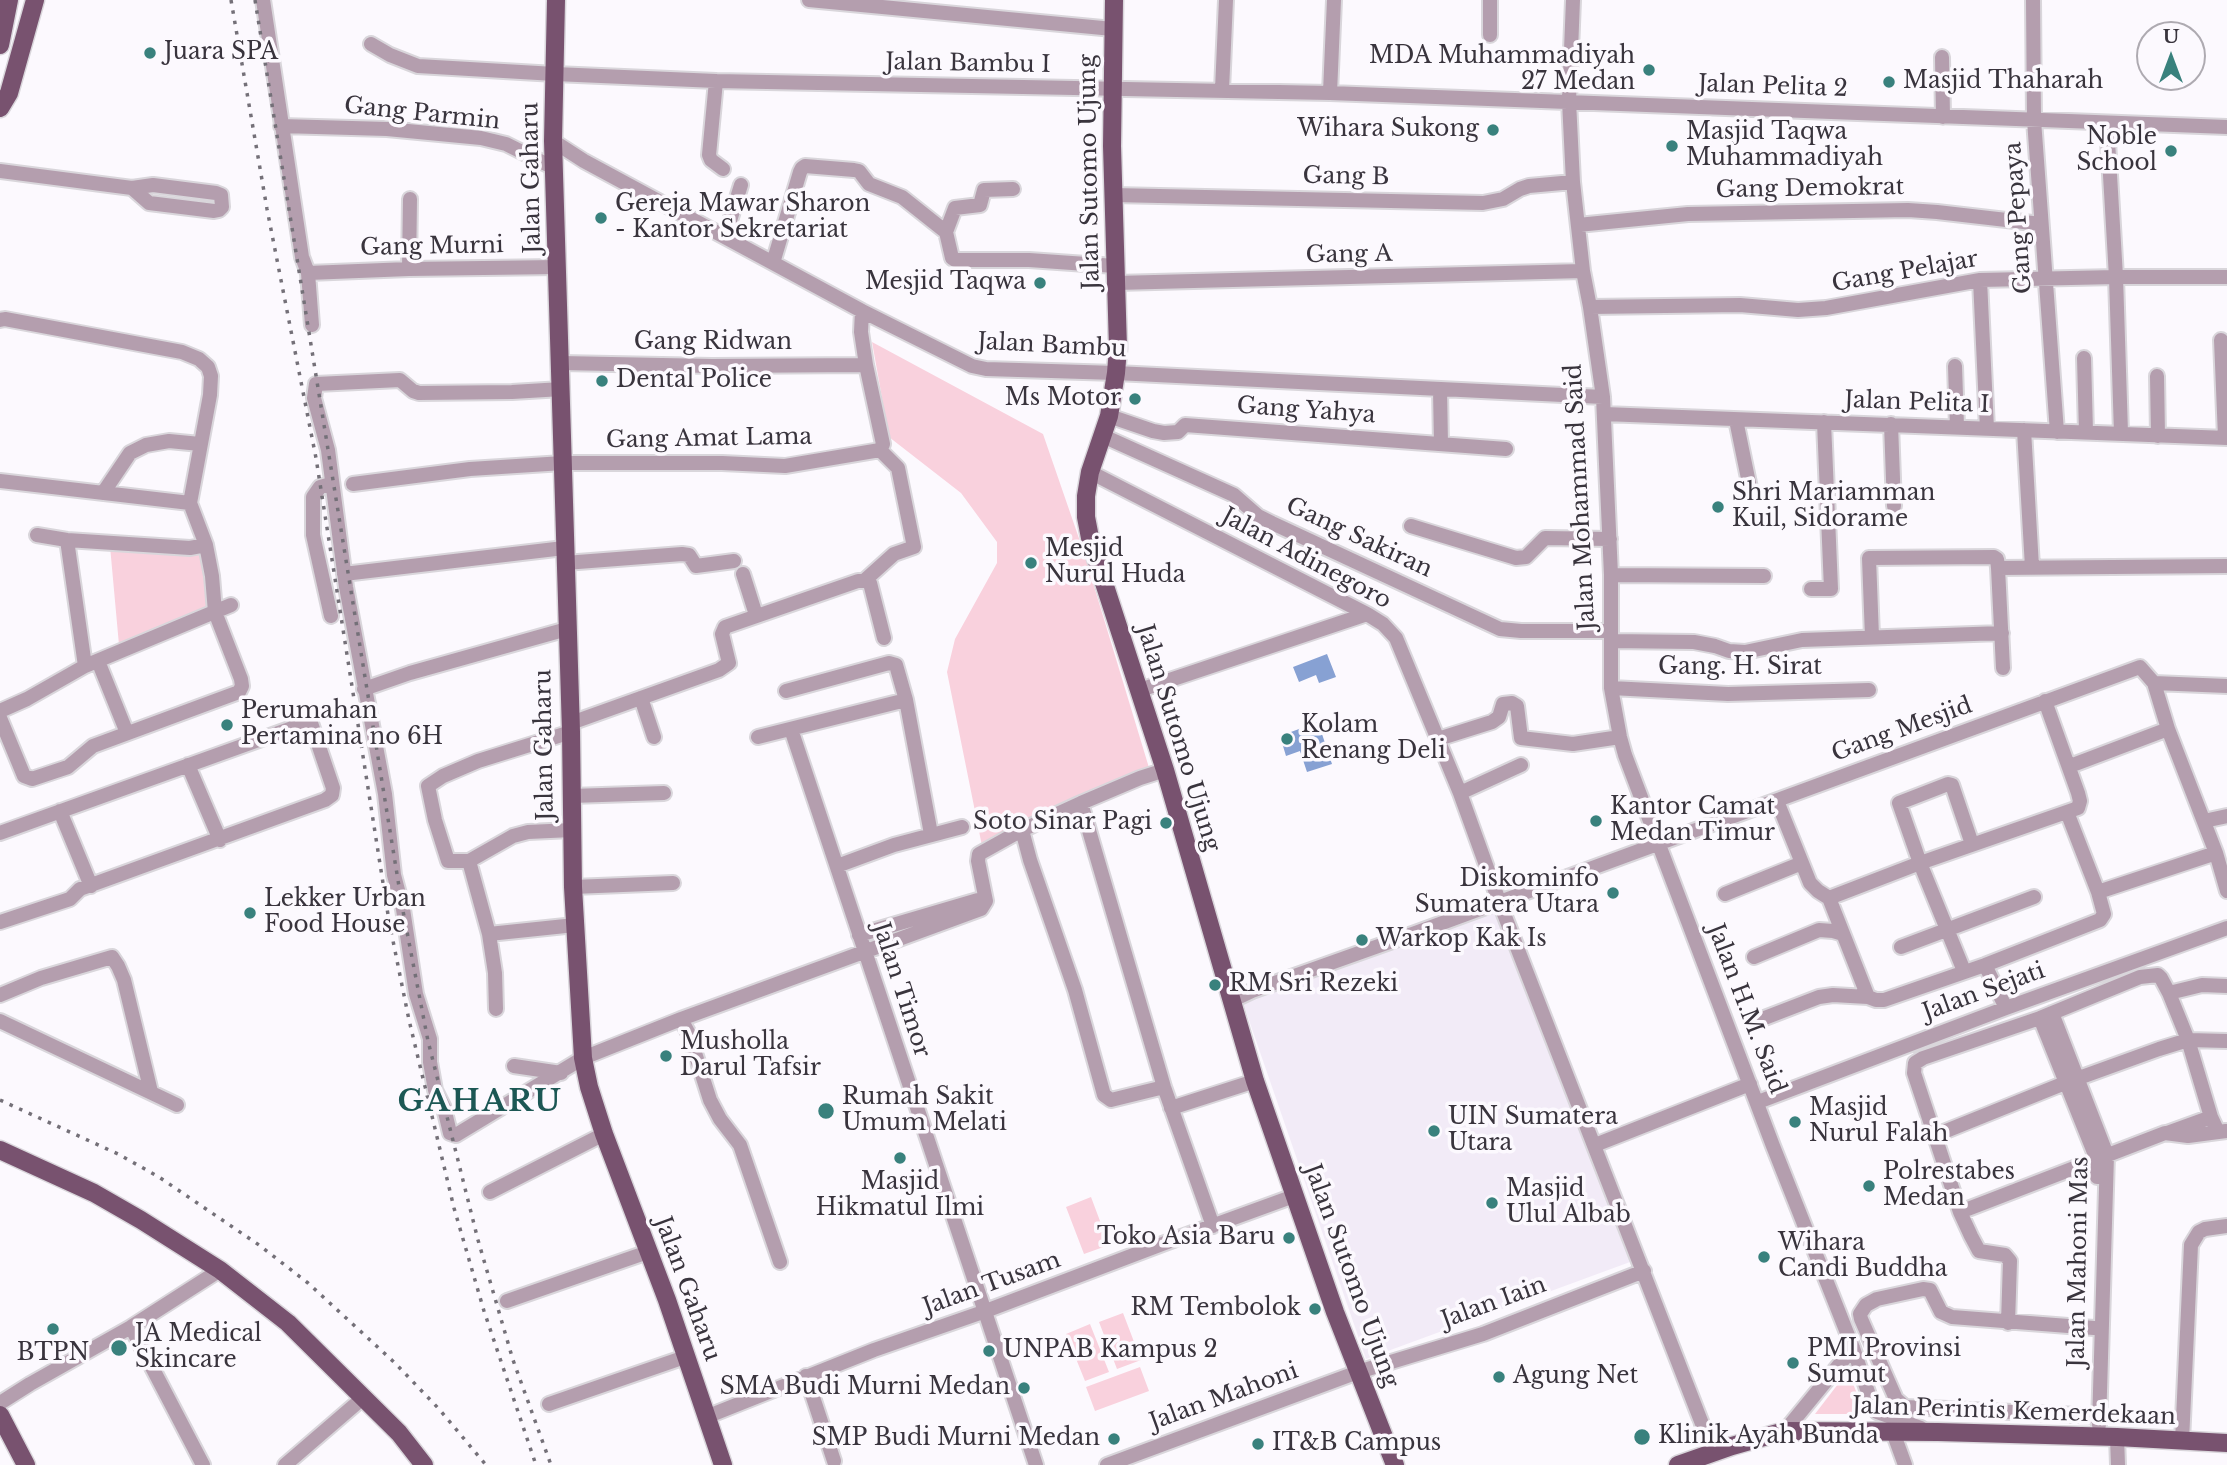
<!DOCTYPE html>
<html>
<head>
<meta charset="utf-8">
<style>
	body { margin:0 }
	#map { position:relative; width:2227px; height:1465px; overflow:hidden; background:#fcf9fe; font-family:"Libre Baskerville",serif }
	canvas { display:block }
	.north { position:absolute; left:2136px; top:21px; width:70px; height:70px; box-sizing:border-box; background:#fcf9fe; border:2px solid #aeaab1; border-radius:50%; rotate:0deg; font-size:19px; font-weight:700; line-height:28px; text-align:center; color:#39343d }
	.north::after { content:''; display:block; margin:auto; width:24px; height:32px; background:#39817d; clip-path:polygon(50% 0,100% 100%,50% 72%,0 100%) }
</style>
</head>
<body>
<div id="map">
<canvas width="2227" height="1465"></canvas>
<div class="north">U</div>
</div>
<script>
const c = document.querySelector('canvas').getContext('2d');
c.lineJoin = 'round';
function fillPath(path, color) { c.fillStyle = color; c.fill(path, 'evenodd'); }
const toPath = rows => new Path2D(rows.map(r => 'M' + r).join(''));
function strokePath(path, color, width, dash) { c.strokeStyle = color; c.lineWidth = width; c.lineCap = dash ? 'butt' : 'round'; c.setLineDash(dash || []); c.stroke(path); }
function label(font, color, halo, rows, align = 'center') {
  c.font = font + ' "Libre Baskerville",serif'; c.lineWidth = 7; c.setLineDash([]); c.textBaseline = 'middle'; c.strokeStyle = halo; c.fillStyle = color; for (const [text, x, y, turn = 0] of rows) {
    c.save(); c.translate(x, y); c.rotate((+turn || 0) * Math.PI / 180); c.textAlign = isNaN(turn) ? turn : align; if (halo) c.strokeText(text, 0, 0); c.fillText(text, 0, 0); c.restore();
  }
}
fillPath(toPath([
	[1495,910,1630,1262,1366,1359,1242,1000]
]), '#f2ebf7');
fillPath(toPath([
	[872,342,1043,434,1083,550,1150,771,982,846,947,672,955,639,997,563,997,542,961,493,889,437],
	[110,546,201,554,211,609,119,645],
	[1091,1197,1109,1245,1084,1254,1066,1207],
	[1123,1313,1141,1360,1117,1369,1099,1322],
	[1090,1324,1109,1372,1085,1381,1066,1334],
	[1140,1367,1149,1391,1095,1411,1086,1387],
	[1848,1371,1865,1414,1815,1414]
]), '#f9d1dd');
fillPath(toPath([
	[1327,654,1336,677,1319,683,1316,675,1299,682,1293,667],
	[1318,722,1332,764,1307,772,1300,751,1286,756,1280,736]
]), '#87a1d3');
const minor = toPath([
	[263,0,302,257,308,273,312,325],
	[809,0,1113,29],
	[1573,0,1569,101,1573,182,1583,271,1590,307,1603,397,1611,575,1611,688,1620,737,1625,755,1773,1146,1853,1348,1872,1404,1877,1412,1921,1428],
	[2033,0,2034,120,2057,432],
	[1490,35,1490,0],
	[371,44,390,55,418,66,555,74,716,81,1330,93,2227,127],
	[1942,57,1943,117],
	[716,81,709,155,711,160,723,169],
	[1222,90,1226,0],
	[1330,93,1334,0],
	[2107,124,2116,277,2121,433],
	[281,126,387,129,481,138,506,144,554,168],
	[553,141,584,161,862,311,972,366,986,369,1116,373,1603,397],
	[0,171,132,188,153,185,216,193,221,195,222,207,219,210,214,211,149,203,132,188],
	[1113,195,1483,203,1503,199,1520,189,1529,186,1573,182],
	[1578,225,1688,214,1908,210,1937,212,2041,224],
	[946,232,955,208,980,205,984,190,1013,189],
	[725,237,741,185],
	[773,263,800,172,802,168,805,166,854,170,859,171,869,184,902,197,946,232,952,258,955,260,1029,260,1115,266],
	[409,269,410,199],
	[308,273,409,269,558,267],
	[1980,280,1987,429],
	[1116,283,1583,271],
	[1590,307,1740,305,1798,310,1826,308,1980,280,2116,277,2227,277],
	[862,311,861,332,866,365,883,444,880,450],
	[0,320,5,319,182,352,199,359,208,367,211,376,210,395,190,503],
	[2221,340,2225,437],
	[2084,358,2086,432],
	[561,363,712,366,866,365],
	[1955,366,1957,427],
	[2157,376,2158,436],
	[562,389,512,392,419,393,413,391,400,380,316,384,314,398,328,450,346,587,385,794,394,875,403,909,416,994,430,1039,430,1062,435,1090,444,1108,450,1133,456,1135,583,1058,681,1019,981,909,986,901,978,861,979,854,1022,830,1081,803,1140,778,1165,770],
	[1440,389,1441,444],
	[1604,414,2227,438],
	[1109,416,1153,431,1164,433,1178,432,1185,425,1506,449],
	[1736,420,1750,488],
	[1891,424,1894,506],
	[2024,430,2032,567],
	[1103,436,1234,495,1258,516,1272,523,1500,629,1521,631,1611,631],
	[1090,472,1367,614,1383,624,1396,638,1460,793,1499,901,1713,1452],
	[0,481,190,503],
	[353,484,470,469,563,463,722,463,785,466,880,450],
	[103,493,130,453,146,445,169,441,200,444],
	[1411,526,1516,558,1526,557,1545,538,1610,539],
	[37,535,67,540,190,548,206,545,190,503],
	[67,540,85,666],
	[565,563,682,554,689,555,696,566,734,561],
	[1998,568,2227,566],
	[344,574,564,548],
	[743,574,756,615],
	[1611,575,1764,576],
	[864,581,894,554,914,547,898,468,880,450],
	[1811,589,1831,589,1824,422],
	[331,616,313,535,313,497,320,487,331,484],
	[1872,637,1869,558,1994,557,1997,559,1998,568,2003,668],
	[1611,641,1694,642,1715,646,1729,651,1745,652,1802,640,2002,633],
	[98,661,127,733],
	[2154,683,2227,686],
	[1611,688,1728,694,1869,690],
	[364,689,410,673,567,629],
	[1140,690,1367,614],
	[786,691,889,663,896,665,906,700,931,834],
	[641,698,654,737],
	[2045,701,2078,793,2080,801,2078,808,1920,863,1829,898,1868,997,1876,1000,1884,1000,1985,965,2100,920,2104,914,2098,892,2067,812],
	[0,711,27,699,85,666,231,605],
	[0,718,24,776,32,779,68,767,93,746,239,692,242,686,241,679,215,612,212,576,206,545],
	[571,723,719,670,729,663,722,634,725,627,858,581,866,581,870,583,884,638],
	[791,729,1036,1465],
	[571,732,478,761,443,776,428,786,435,820,448,861,469,861,513,836,528,832,572,830],
	[758,737,906,700],
	[1438,739,1492,722,1499,717,1503,704,1512,703,1517,706,1521,738,1573,744,1620,737],
	[188,765,220,840],
	[2070,766,2168,729],
	[1460,793,1521,765],
	[571,796,664,793],
	[1081,803,1164,1087,1213,1226],
	[60,811,91,886],
	[2204,821,2227,816],
	[1022,830,1030,860,1075,990,1104,1095,1111,1100,1164,1087],
	[0,833,306,723,311,723,333,788,332,795,325,800,80,889,70,899,0,922],
	[469,861,489,934,495,973,496,1009],
	[1802,863,1810,883,1818,891,1829,898],
	[837,866,894,845,962,827],
	[573,887,673,883],
	[2098,892,2216,853],
	[1725,894,1802,863,1777,801],
	[489,934,575,925],
	[859,935,978,900],
	[1901,947,2034,897],
	[1754,957,1819,930,1833,931,1843,934],
	[1985,965,2006,1008],
	[1964,971,1920,863,1899,803,1948,784,1952,785,1972,844],
	[2169,993,2202,985,2227,986],
	[0,995,41,978,112,957,118,966,124,980,151,1092],
	[1233,1000,1252,991,1415,933,2140,667,2154,683,2168,729,2216,853,2227,891],
	[2052,1013,2107,1155,2099,1425],
	[2040,1018,2097,1160,2097,1177],
	[681,1019,689,1034,710,1100,720,1119,740,1145,780,1262],
	[1762,1019,1819,997,1833,995,1868,997],
	[0,1021,177,1105],
	[514,1066,561,1073],
	[1758,1102,2006,1008,2227,928],
	[1171,1108,1255,1081],
	[2167,1133,2211,1117],
	[1936,1135,2065,1083,2159,1049,2188,1040,2227,1041],
	[1595,1145,1750,1084],
	[490,1192,604,1134],
	[1960,1212,2165,1133,2188,1136,2226,1131],
	[507,1301,648,1252],
	[2008,1323,2010,1261,2005,1255,1979,1251,1971,1236,1960,1212,1914,1073,1915,1063,1923,1058,2040,1018,2140,977,2158,975,2161,978,2169,993,2188,1040,2211,1117,2218,1132],
	[131,1327,203,1465],
	[2094,1328,1952,1317,1941,1312,1930,1290,1923,1289,1877,1299,1866,1305,1860,1314,1861,1319,1896,1399,1905,1407,2099,1416],
	[806,1376,834,1461],
	[0,1403,30,1384,131,1327,220,1270],
	[549,1404,685,1357],
	[706,1417,874,1350,983,1312,1165,1243,1294,1196],
	[1785,1431,1853,1348],
	[1893,1432,1905,1465],
	[2117,1437,2118,1465],
	[2182,1441,2191,1245,2199,1232,2205,1229,2227,1226],
	[285,1465,364,1397],
	[1107,1465,1358,1372,1483,1334,1644,1271]
]);
const major = toPath([
	[556,0,553,141,571,732,573,887,583,1058,589,1087,604,1134,667,1300,723,1465],
	[1114,0,1112,146,1118,348,1116,373,1109,416,1090,472,1086,496,1086,517,1091,543,1165,770,1255,1081,1335,1312,1395,1465],
	[0,45,9,0],
	[0,108,9,93,35,0],
	[0,1150,94,1193,141,1220,220,1270,288,1323,399,1433,424,1465],
	[0,1415,26,1465],
	[1678,1465,1732,1446,1785,1431,1938,1432,2117,1437,2227,1443]
]);
strokePath(minor, '#d9d6db', 18);
strokePath(major, '#d9d6db', 21);
strokePath(minor, '#b49eae', 14);
strokePath(major, '#78526f', 18);
strokePath(toPath([
	[231,0,267,209,316,458,389,921,409,1020,454,1208,484,1311,536,1465],
	[255,0,403,911,428,1041,478,1240,513,1360,551,1465],
	[0,1100,118,1154,159,1177,259,1245,308,1283,395,1363,439,1409,486,1465]
]), '#747078', 3.5, [3.5, 7]);
for (const [x, y, r, color] of [
	[150,53,7,"#39817d"],
	[1649,70,7,"#39817d"],
	[1889,82,7,"#39817d"],
	[1493,130,7,"#39817d"],
	[1672,146,7,"#39817d"],
	[2171,151,7,"#39817d"],
	[601,218,7,"#39817d"],
	[1040,283,7,"#39817d"],
	[602,381,7,"#39817d"],
	[1135,399,7,"#39817d"],
	[1718,507,7,"#39817d"],
	[1031,563,7,"#39817d"],
	[227,725,7,"#39817d"],
	[1287,739,7,"#39817d"],
	[1596,821,7,"#39817d"],
	[1166,823,7,"#39817d"],
	[1613,893,7,"#39817d"],
	[250,913,7,"#39817d"],
	[1362,940,7,"#39817d"],
	[1215,985,7,"#39817d"],
	[666,1056,7,"#39817d"],
	[826,1111,9,"#39817d"],
	[1795,1122,7,"#39817d"],
	[1434,1131,7,"#39817d"],
	[900,1158,7,"#39817d"],
	[1869,1186,7,"#39817d"],
	[1492,1203,7,"#39817d"],
	[1289,1238,7,"#39817d"],
	[1764,1257,7,"#39817d"],
	[1315,1309,7,"#39817d"],
	[53,1329,7,"#39817d"],
	[119,1348,9,"#39817d"],
	[989,1351,7,"#39817d"],
	[1793,1363,7,"#39817d"],
	[1499,1377,7,"#39817d"],
	[1024,1388,7,"#39817d"],
	[1642,1437,9,"#39817d"],
	[1114,1439,7,"#39817d"],
	[1258,1444,7,"#39817d"]
]) { const dot = new Path2D(); dot.arc(x, y, r, 0, 2 * Math.PI); c.fillStyle = color; c.fill(dot); strokePath(dot, '#fcf9fe', 2.5); }
label('23px', '#39343d', '#fcf9fe', [
	["Juara SPA",164,53],
	["MDA Muhammadiyah",1635,57,"right"],
	["27 Medan",1635,83,"right"],
	["Masjid Thaharah",1903,82],
	["Wihara Sukong",1479,130,"right"],
	["Masjid Taqwa",1686,133],
	["Muhammadiyah",1686,159],
	["Noble",2157,138,"right"],
	["School",2157,164,"right"],
	["Gereja Mawar Sharon",615,205],
	["- Kantor Sekretariat",615,231],
	["Mesjid Taqwa",1026,283,"right"],
	["Dental Police",616,381],
	["Ms Motor",1121,399,"right"],
	["Shri Mariamman",1732,494],
	["Kuil, Sidorame",1732,520],
	["Mesjid",1045,550],
	["Nurul Huda",1045,576],
	["Perumahan",241,712],
	["Pertamina no 6H",241,738],
	["Kolam",1301,726],
	["Renang Deli",1301,752],
	["Kantor Camat",1610,808],
	["Medan Timur",1610,834],
	["Soto Sinar Pagi",1152,823,"right"],
	["Diskominfo",1599,880,"right"],
	["Sumatera Utara",1599,906,"right"],
	["Lekker Urban",264,900],
	["Food House",264,926],
	["Warkop Kak Is",1376,940],
	["RM Sri Rezeki",1229,985],
	["Musholla",680,1043],
	["Darul Tafsir",680,1069],
	["Rumah Sakit",842,1098],
	["Umum Melati",842,1124],
	["Masjid",1809,1109],
	["Nurul Falah",1809,1135],
	["UIN Sumatera",1448,1118],
	["Utara",1448,1144],
	["Polrestabes",1883,1173],
	["Medan",1883,1199],
	["Masjid",900,1183,"center"],
	["Hikmatul Ilmi",900,1209,"center"],
	["Masjid",1506,1190],
	["Ulul Albab",1506,1216],
	["Toko Asia Baru",1275,1238,"right"],
	["Wihara",1778,1244],
	["Candi Buddha",1778,1270],
	["RM Tembolok",1301,1309,"right"],
	["JA Medical",135,1335],
	["Skincare",135,1361],
	["PMI Provinsi",1807,1350],
	["Sumut",1807,1376],
	["UNPAB Kampus 2",1003,1351],
	["BTPN",53,1354,"center"],
	["Agung Net",1513,1377],
	["SMA Budi Murni Medan",1010,1388,"right"],
	["Klinik Ayah Bunda",1658,1437],
	["SMP Budi Murni Medan",1100,1439,"right"],
	["IT&B Campus",1272,1444]
], 'left');
label('23px', '#39343d', '#fcf9fe', [
	["Jalan Bambu I",968,64,1],
	["Jalan Pelita 2",1773,87,2],
	["Gang Parmin",422,114,6],
	["Jalan Sutomo Ujung",1090,172,-91],
	["Gang B",1346,177,1],
	["Jalan Gaharu",532,178,-91],
	["Gang Demokrat",1810,189,-1],
	["Gang Pepaya",2019,218,-94],
	["Gang Murni",432,247,-1],
	["Gang A",1349,255,-1],
	["Gang Pelajar",1905,272,-10],
	["Gang Ridwan",713,343],
	["Jalan Bambu",1052,346,3],
	["Jalan Pelita I",1917,403,2],
	["Gang Yahya",1306,411,4],
	["Gang Amat Lama",709,439,-1],
	["Jalan Mohammad Said",1581,497,-93],
	["Gang Sakiran",1359,538,25],
	["Jalan Adinegoro",1306,559,28],
	["Gang. H. Sirat",1740,668],
	["Gang Mesjid",1902,730,-20],
	["Jalan Sutomo Ujung",1178,738,73],
	["Jalan Gaharu",545,745,-91],
	["Jalan Timor",901,990,72],
	["Jalan Sejati",1984,992,-20],
	["Jalan H.M. Said",1746,1009,69],
	["Jalan Mahoni Mas",2079,1262,-89],
	["Jalan Sutomo Ujung",1351,1276,70],
	["Jalan Tusam",992,1284,-20],
	["Jalan Gaharu",687,1289,70],
	["Jalan Iain",1494,1303,-20],
	["Jalan Mahoni",1224,1397,-20],
	["Jalan Perintis Kemerdekaan",2014,1412,2]
]);
c.letterSpacing = '2px';
label('bold 30px', '#1c5754', '#fcf9fe', [
	["GAHARU",480,1103]
]);
c.letterSpacing = '0px';
</script>
</body>
</html>
